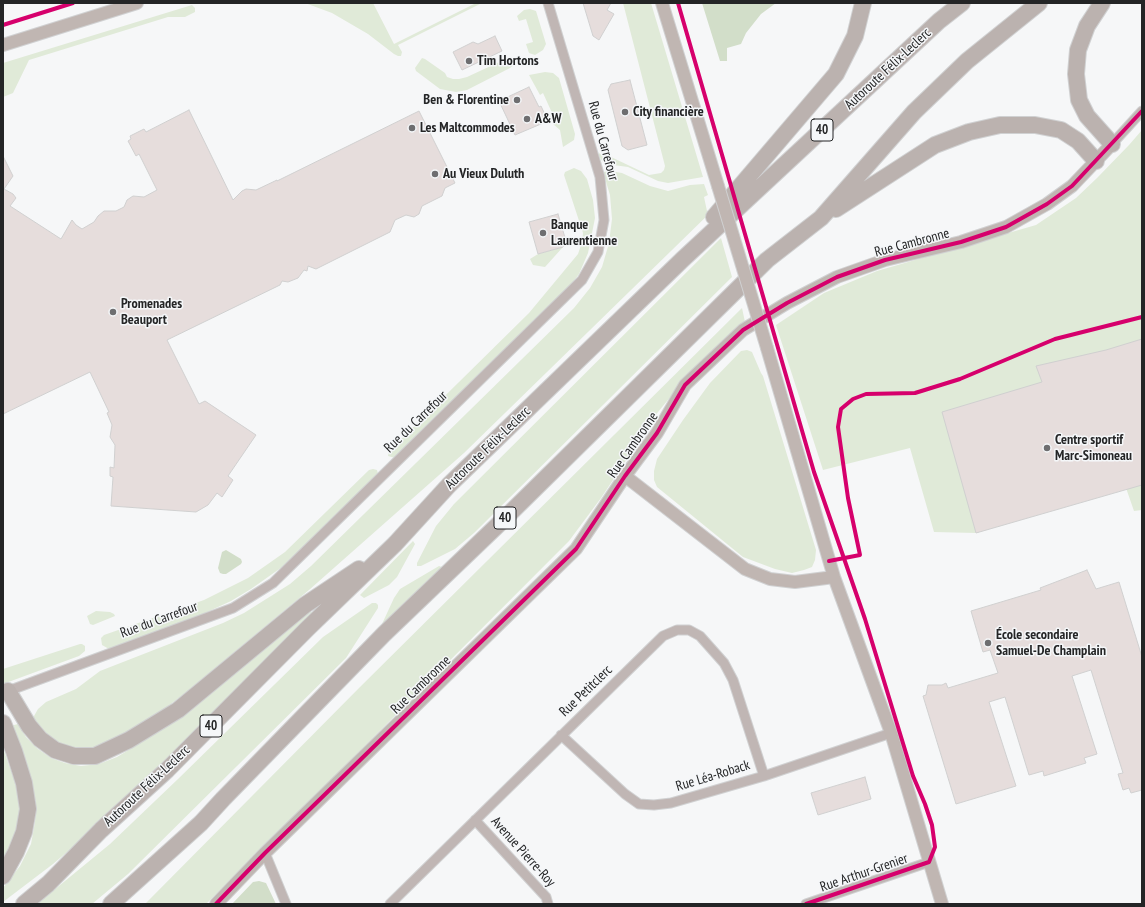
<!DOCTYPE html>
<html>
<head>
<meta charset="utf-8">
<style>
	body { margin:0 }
	#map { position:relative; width:1145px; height:907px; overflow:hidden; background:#f6f7f8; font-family:"PT Sans Narrow",sans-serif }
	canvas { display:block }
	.frame { position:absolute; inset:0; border:4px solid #242526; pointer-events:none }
</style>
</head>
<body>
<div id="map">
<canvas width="1145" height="907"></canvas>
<div class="frame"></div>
</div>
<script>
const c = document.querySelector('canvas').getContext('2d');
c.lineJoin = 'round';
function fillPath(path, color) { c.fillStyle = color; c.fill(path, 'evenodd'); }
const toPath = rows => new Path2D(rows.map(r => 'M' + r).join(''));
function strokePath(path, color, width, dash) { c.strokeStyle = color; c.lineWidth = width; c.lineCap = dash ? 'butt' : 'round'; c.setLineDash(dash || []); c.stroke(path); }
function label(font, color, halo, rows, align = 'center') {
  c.font = font + ' "PT Sans Narrow",sans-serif'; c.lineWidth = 3; c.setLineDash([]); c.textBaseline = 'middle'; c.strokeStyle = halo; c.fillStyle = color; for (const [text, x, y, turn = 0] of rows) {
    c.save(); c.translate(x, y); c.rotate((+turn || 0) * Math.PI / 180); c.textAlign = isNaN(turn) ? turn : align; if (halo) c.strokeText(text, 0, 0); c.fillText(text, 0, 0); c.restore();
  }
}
fillPath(toPath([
	[305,3,373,3,394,44,476,3,482,3,398,45,402,52,401,56,398,56,394,54,368,34,332,13],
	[623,3,651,3,703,177,668,183,658,181,628,167,606,164,602,161,599,156,599,153,606,159,611,157,649,175,661,173,664,170,665,166],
	[192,5,195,8,195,12,185,17,168,17,29,60,13,93,3,97,3,63],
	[530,9,536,11,546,44,543,50,535,55,529,53,526,44,533,42,526,19,519,21,517,16,524,10],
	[510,57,512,58,514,61,514,65,510,68,467,90,456,92,440,89,416,71,415,68,422,58,425,59,445,73,447,77,453,79,459,79,467,77],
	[545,72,553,73,559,78,575,134,574,140,563,147,560,130,553,124,549,116,553,115,543,93,540,95,529,75],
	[1142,130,1142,510,1134,511,1126,488,976,533,934,532,910,448,823,470,776,325,824,293,877,271,1036,225,1076,198,1097,178,1129,145],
	[574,168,581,171,587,179,593,200,595,218,588,253,579,274,564,294,395,458,388,456,389,451,529,313,578,254,582,242,583,233,564,175,565,172],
	[610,171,622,173,650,186,668,191,690,185,704,184,708,195,704,197,707,211,712,208,713,210,464,453,309,590,184,694,128,736,87,752,51,741,34,722,34,716,38,709,46,702,76,689,100,671,223,623,244,613,290,584,311,566,574,308,590,288,602,267,609,243,612,219,610,195,603,172],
	[721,238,732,277,474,533,455,549,421,566,417,566,417,563,436,526,454,504],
	[563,247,545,267,533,265,530,259,538,254],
	[742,308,745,322,682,383,658,412,601,498,569,541,261,850,206,904,145,904,360,687],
	[747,350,752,352,761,373,763,376,816,550,815,560,812,567,804,570,792,573,775,569,743,557,657,487,654,480,654,471,657,459,683,420,710,383,741,351],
	[373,469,377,470,378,474,376,478,292,560,251,589,231,601,205,613,109,649,102,645,101,638,104,635,204,600,248,578,285,552,369,470],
	[413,541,415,544,397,577,389,585,364,598,360,595],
	[439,566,442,567,387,624,382,624,394,598,400,589],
	[372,603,376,603,378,605,378,608,346,658,128,874,92,904,37,904,110,844,178,779,323,637],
	[96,611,110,612,114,614,115,616,93,625,90,624,87,616],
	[308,611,313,613,312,616,100,824,53,864,3,902,3,888,20,866,31,844,35,822,36,803,31,783,10,726,18,724,26,737,38,749,51,758,65,763,81,766,99,764,117,757,160,731],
	[80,644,82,644,85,646,85,651,79,656,3,684,3,669],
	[3,748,16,785,21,809,20,828,3,865]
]), '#e0ead8');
fillPath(toPath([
	[702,3,776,3,761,14,746,33,741,44,727,48,727,61,720,61],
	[226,550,241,559,242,562,241,564,226,574,223,574,220,573,218,568,222,552],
	[259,881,266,883,276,904,232,904,253,882]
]), '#d2dec9');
const building = toPath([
	[583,3,611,3,607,10,614,14,599,40,593,36,583,3],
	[495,36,502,51,462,70,453,52,473,42,478,44,495,36],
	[630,80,647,145,628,150,622,146,608,90,611,84,630,80],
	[529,87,539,107,541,106,548,121,515,135,499,101,529,87],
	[189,110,233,200,242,191,246,189,256,190,277,180,277,181,419,111,455,183,445,188,442,196,422,206,419,214,414,217,406,215,395,220,390,232,316,269,308,266,307,271,304,270,298,278,288,282,282,281,280,285,167,340,199,404,205,401,256,435,228,476,233,480,222,497,217,493,208,505,196,512,111,506,113,477,110,476,110,467,114,468,115,445,110,437,112,425,107,413,109,412,90,372,3,414,3,156,13,176,4,189,13,194,16,198,10,206,61,239,72,220,76,225,82,229,94,222,98,216,104,211,116,211,124,207,127,200,133,196,144,197,157,190,139,154,136,156,128,141,131,139,130,136,144,129,146,132,189,110],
	[558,214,566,241,563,247,538,254,529,222,558,214],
	[1142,339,1142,485,976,533,942,412,1042,382,1036,366,1106,350,1142,339],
	[1087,570,1096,589,1119,582,1142,657,1142,790,1131,793,1129,788,1123,790,1118,774,1123,773,1091,670,1072,676,1097,754,1084,758,1086,763,1044,776,1043,771,1029,775,1005,697,989,702,1016,786,956,804,923,696,926,695,928,685,942,685,946,683,948,688,998,673,990,650,983,652,971,611,1041,590,1040,588,1087,570],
	[865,777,871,799,818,815,811,793,865,777]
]);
fillPath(building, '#e6dddc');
strokePath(building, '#d0d0d0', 1);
const street = toPath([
	[1112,144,1142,111],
	[8,691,233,608,273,583,582,280,598,252,604,220,600,177,548,3],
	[561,735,625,794,639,804,654,805,671,803,764,776,891,733],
	[475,820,546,897,548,904],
	[265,853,286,904],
	[390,904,663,636,677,630,689,630,700,636,724,663,733,680,764,776],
	[806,904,929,862]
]);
const secondary = toPath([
	[662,3,718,186],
	[3,45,137,3],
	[767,348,834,577,891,733,942,904],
	[625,476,745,569,770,579,795,582,834,577],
	[216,904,265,853,576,549,625,476,657,433,685,385,743,330,787,303,837,277,885,260,961,242,1006,227,1047,204,1072,186,1112,144]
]);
const highway = toPath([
	[1102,3,1087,26,1078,50,1076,74,1079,100,1087,116,1112,144],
	[836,209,935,145,969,132,1000,125,1035,125,1061,130,1078,141,1096,161],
	[714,217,836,74,855,36,863,3],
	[8,691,29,726,40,739,55,750,74,756,95,756,129,740,178,710,305,605,359,569],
	[3,723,14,751,24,783,28,809,24,832,16,852,3,876],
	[24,904,48,884,101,830,167,770,307,629,395,544,449,485,683,259,939,21,962,3],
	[111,904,201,823,223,799,384,634,501,522,767,260,821,218,914,112,967,61,1039,3]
]);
strokePath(street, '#d0d1d2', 11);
strokePath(secondary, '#d0d1d2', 14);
strokePath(highway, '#d0d1d2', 18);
strokePath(street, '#c0b6b4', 9);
strokePath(secondary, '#c0b6b2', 12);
strokePath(highway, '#bbb2af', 16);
const secondaryBridge = toPath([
	[718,186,767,348]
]);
strokePath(secondaryBridge, '#d0d1d2', 14, []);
strokePath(secondaryBridge, '#c0b6b2', 12);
strokePath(toPath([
	[678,3,814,472,865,619,913,776,925,804,932,825,935,847,929,862,806,904],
	[3,25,73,3],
	[829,561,860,555,848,498,838,427,841,409,853,399,866,394,915,393,960,379,1055,339,1142,317],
	[216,904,265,853,576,549,625,476,657,433,685,385,743,330,787,303,837,277,885,260,961,242,1006,227,1047,204,1072,186,1142,111]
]), '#d6006c', 4);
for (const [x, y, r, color] of [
	[469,61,4,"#6e6e70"],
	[517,100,4,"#6e6e70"],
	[625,112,4,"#6e6e70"],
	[527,119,4,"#6e6e70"],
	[412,128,4,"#6e6e70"],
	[435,174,4,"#6e6e70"],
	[543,233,4,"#6e6e70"],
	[113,312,4,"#6e6e70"],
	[1047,448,4,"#6e6e70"],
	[988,643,4,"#6e6e70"]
]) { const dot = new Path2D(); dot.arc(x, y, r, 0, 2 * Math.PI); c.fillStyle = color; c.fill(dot); strokePath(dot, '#f5f7f9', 1.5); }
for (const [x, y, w] of [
	[822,130,22],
	[505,518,22],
	[211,726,22]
]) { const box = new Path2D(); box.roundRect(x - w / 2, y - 11, w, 22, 3); c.fillStyle = '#f5f7f9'; c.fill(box); strokePath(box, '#242526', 1); }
label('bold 13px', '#242526', null, [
	["40",822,130],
	["40",505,518],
	["40",211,726]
]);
label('bold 14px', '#242526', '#f5f7f9', [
	["Tim Hortons",477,61],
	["Ben & Florentine",509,100,"right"],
	["City financière",633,112],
	["A&W",535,119],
	["Les Maltcommodes",420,128],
	["Au Vieux Duluth",443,174],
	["Banque",551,225],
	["Laurentienne",551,241],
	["Promenades",121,304],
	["Beauport",121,320],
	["Centre sportif",1055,440],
	["Marc-Simoneau",1055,456],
	["École secondaire",996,635],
	["Samuel-De Champlain",996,651]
], 'left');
label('14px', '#242526', '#f5f7f9', [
	["Autoroute Félix-Leclerc",888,69,-43],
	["Rue du Carrefour",603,141,75],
	["Rue Cambronne",912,243,-15],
	["Rue du Carrefour",416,422,-44],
	["Rue Cambronne",633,445,-55],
	["Autoroute Félix-Leclerc",488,448,-44],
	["Rue du Carrefour",159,620,-20],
	["Rue Cambronne",421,685,-44],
	["Rue Petitclerc",586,691,-44],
	["Rue Léa-Roback",713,776,-17],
	["Autoroute Félix-Leclerc",147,786,-43],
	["Avenue Pierre-Roy",523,852,48],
	["Rue Arthur-Grenier",864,873,-19]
]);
</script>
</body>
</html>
